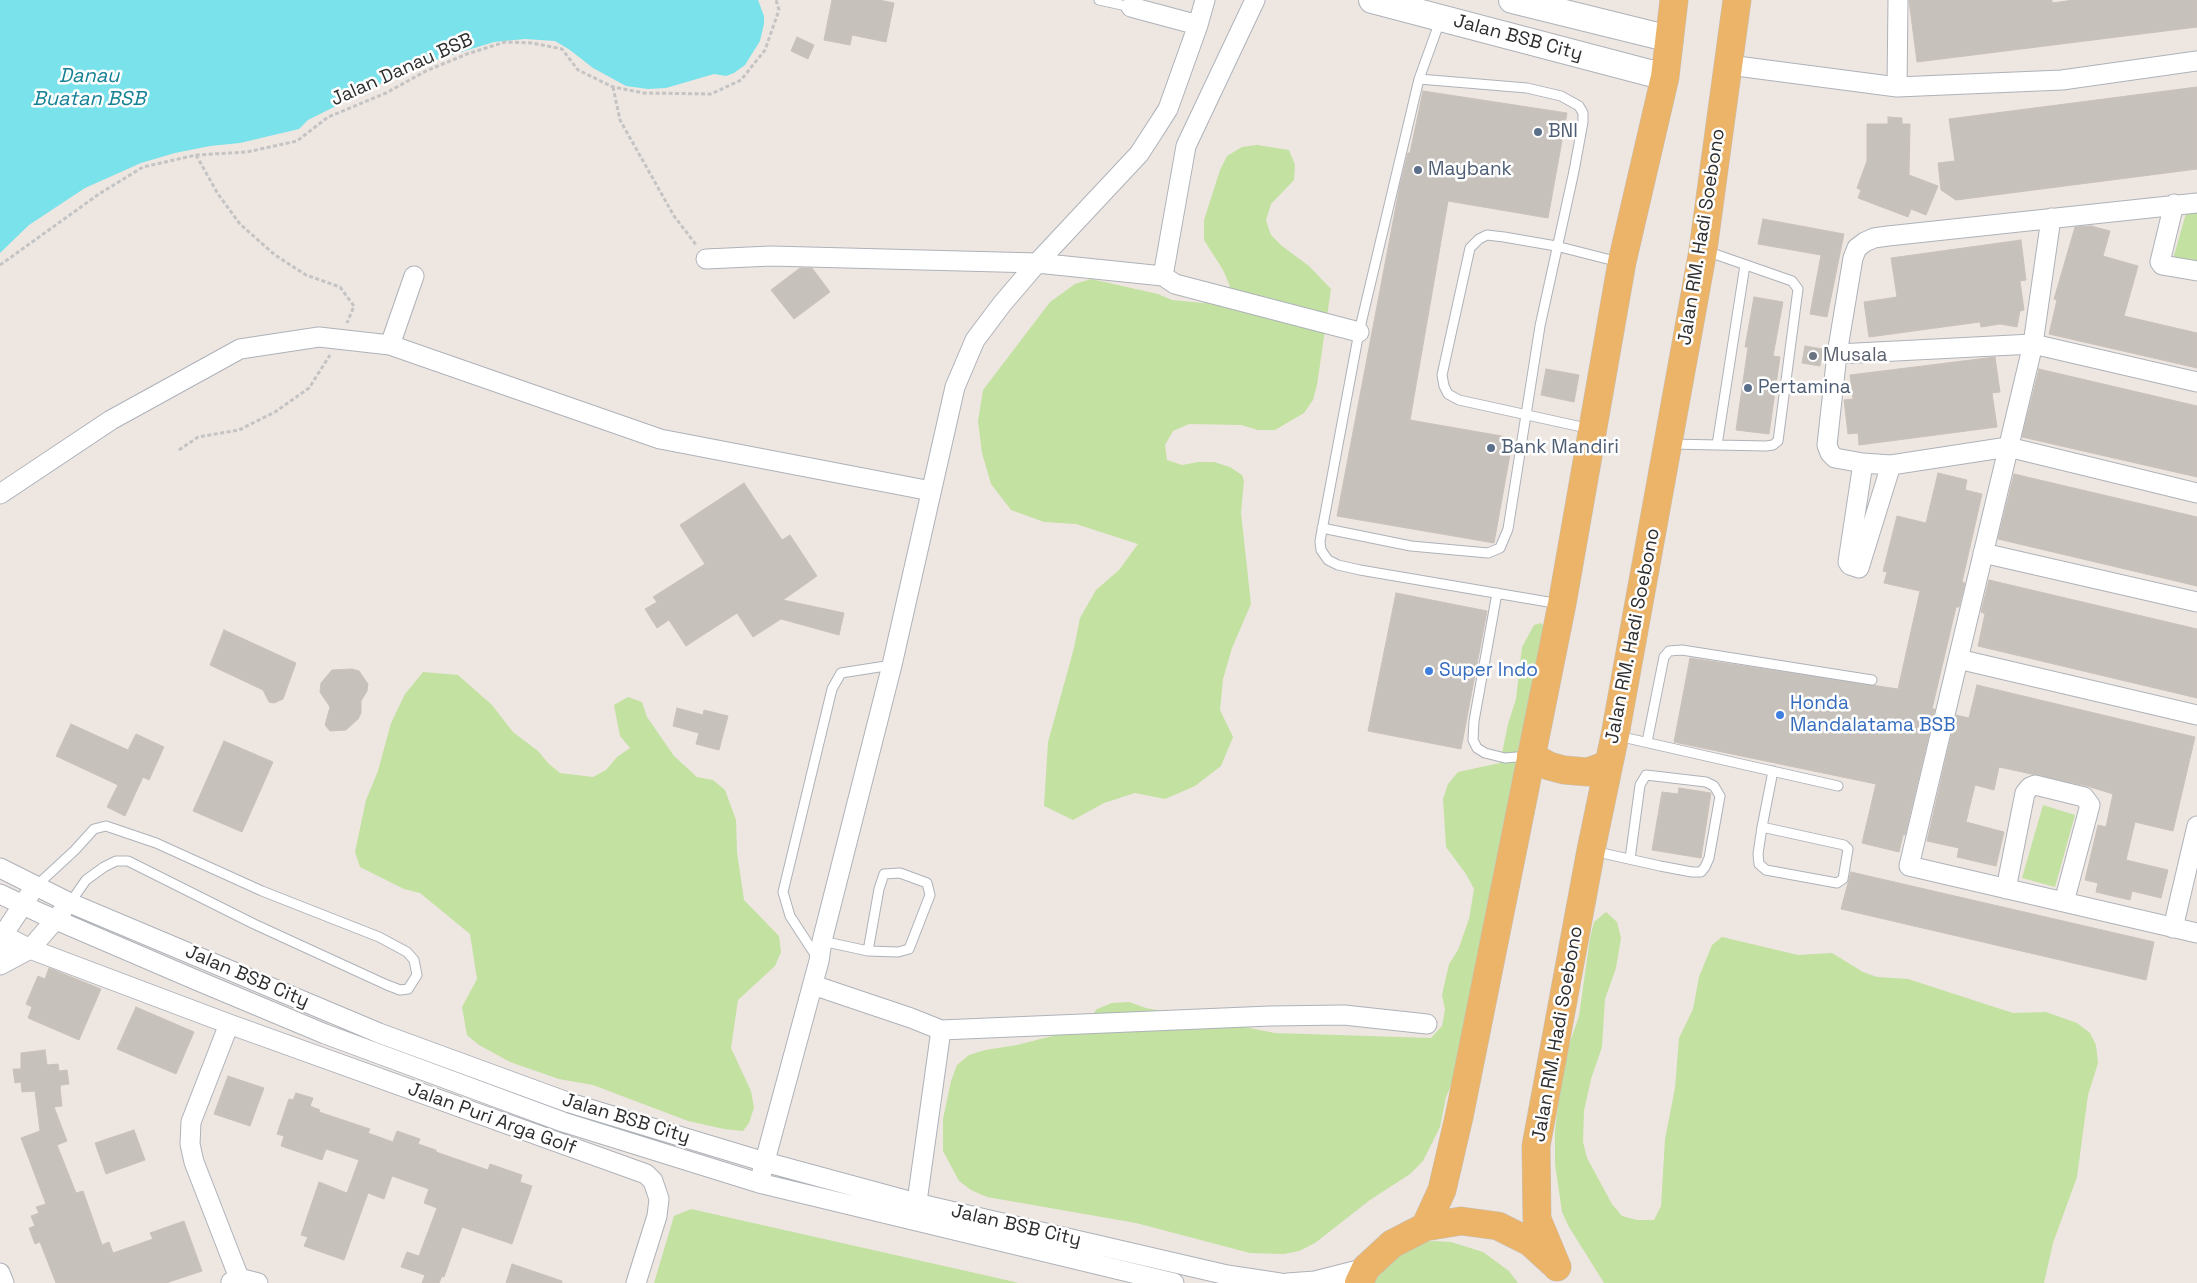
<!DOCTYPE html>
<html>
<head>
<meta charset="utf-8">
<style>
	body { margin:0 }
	canvas { display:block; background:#eee6e1 }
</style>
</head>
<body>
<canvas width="2197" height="1283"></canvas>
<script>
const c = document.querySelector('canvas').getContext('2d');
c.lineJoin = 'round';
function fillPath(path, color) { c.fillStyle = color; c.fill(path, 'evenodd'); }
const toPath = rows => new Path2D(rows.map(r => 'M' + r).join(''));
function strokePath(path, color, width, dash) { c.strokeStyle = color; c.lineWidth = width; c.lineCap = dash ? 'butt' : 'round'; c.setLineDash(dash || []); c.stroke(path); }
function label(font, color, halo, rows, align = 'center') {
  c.font = font + ' "Space Grotesk",sans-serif'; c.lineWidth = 5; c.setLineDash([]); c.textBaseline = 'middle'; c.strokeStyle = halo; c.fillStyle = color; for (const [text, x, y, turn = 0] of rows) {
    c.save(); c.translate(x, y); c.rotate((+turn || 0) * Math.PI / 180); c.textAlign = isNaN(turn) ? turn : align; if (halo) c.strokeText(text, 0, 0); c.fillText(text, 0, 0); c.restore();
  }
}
fillPath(toPath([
	[1257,145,1289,150,1295,165,1294,180,1271,204,1266,220,1271,235,1282,246,1309,266,1331,289,1317,385,1313,400,1304,413,1275,430,1258,430,1241,425,1189,424,1173,431,1165,445,1167,460,1182,465,1198,462,1214,462,1230,467,1242,475,1244,481,1241,513,1251,604,1232,648,1223,679,1220,710,1233,737,1221,766,1195,786,1165,799,1135,793,1104,803,1073,820,1044,806,1048,742,1074,648,1080,618,1096,590,1119,570,1138,544,1076,524,1044,522,1011,510,991,484,982,453,978,421,983,390,1050,302,1075,284,1091,279,1158,294,1172,300,1203,303,1220,299,1230,286,1223,270,1204,240,1204,220,1220,170,1227,156,1242,147],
	[2197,208,2197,268,2173,259,2187,210],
	[1541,623,1546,629,1459,1066,1446,1097,1440,1127,1423,1161,1410,1174,1370,1200,1315,1243,1299,1251,1284,1254,1250,1253,1136,1223,987,1197,971,1190,959,1181,943,1151,943,1119,951,1081,957,1065,969,1055,985,1050,1017,1045,1060,1034,1087,1021,1097,1009,1112,1003,1129,1002,1146,1008,1275,1033,1431,1038,1442,1026,1445,1010,1442,995,1449,964,1458,950,1469,919,1474,889,1466,874,1446,847,1443,799,1448,784,1458,772,1500,763,1508,724,1516,699,1522,647,1534,625],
	[423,672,458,675,492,705,513,732,538,751,548,763,560,773,593,777,606,770,617,757,630,748,620,736,614,705,628,697,642,702,647,717,674,756,697,777,713,780,725,790,736,820,737,852,744,900,779,936,781,952,775,966,738,1000,731,1048,751,1091,754,1108,749,1123,743,1131,724,1129,688,1121,593,1085,559,1079,510,1062,479,1045,467,1035,462,1007,477,979,470,934,420,893,404,889,360,867,355,852,366,800,378,771,391,723,405,694],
	[2043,805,2075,815,2055,887,2022,878],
	[1606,912,1617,922,1621,938,1616,968,1605,999,1602,1047,1591,1079,1584,1111,1583,1142,1587,1158,1612,1204,1622,1216,1637,1220,1654,1220,1661,1206,1665,1139,1675,1088,1679,1038,1693,1009,1699,977,1712,945,1722,937,1798,955,1832,953,1863,972,1877,977,1908,979,2013,1013,2046,1012,2077,1023,2090,1033,2096,1045,2098,1063,2088,1095,2077,1177,2053,1243,2044,1283,1604,1283,1569,1227,1562,1212,1555,1164,1555,1131,1561,1081,1568,1048,1579,1016,1590,938,1594,922],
	[691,1209,984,1275,1019,1283,654,1283,674,1216],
	[1435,1241,1451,1242,1483,1252,1509,1271,1518,1283,1355,1283,1419,1242]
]), '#c3e1a1');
fillPath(toPath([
	[0,0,758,0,764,16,764,24,760,41,745,65,734,73,726,76,714,74,666,88,648,89,626,86,593,68,570,50,555,41,525,39,494,42,416,66,308,120,299,129,240,143,210,146,175,153,141,163,85,188,29,225,0,253]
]), '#7ae2ea');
const building = toPath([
	[832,0,879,0,894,3,886,42,852,35,850,45,824,40,832,0],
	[1909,0,2052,0,2052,3,2074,0,2197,0,2197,27,1917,62,1909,0],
	[797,37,814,45,808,59,791,51,797,37],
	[2197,87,2197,169,1956,200,1941,190,1938,163,1955,161,1949,119,2197,87],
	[1423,91,1567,113,1548,218,1448,201,1410,420,1513,438,1494,543,1337,516,1400,185,1408,153,1410,153,1423,91],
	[1888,117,1902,118,1902,124,1910,124,1909,175,1938,186,1926,215,1911,209,1908,217,1858,198,1861,190,1857,188,1867,161,1867,124,1888,124,1888,117],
	[1763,219,1844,234,1827,317,1810,314,1821,255,1758,244,1763,219],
	[2091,226,2110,231,2103,256,2138,266,2124,316,2197,333,2197,368,2049,334,2057,300,2054,299,2075,227,2091,226],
	[2021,240,2026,280,2020,281,2024,310,2020,311,2017,327,2000,324,1981,327,1980,322,1869,337,1864,302,1897,297,1891,258,2021,240],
	[800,268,812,268,830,292,794,319,771,290,800,268],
	[1754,297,1783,302,1773,356,1780,357,1769,434,1736,430,1748,347,1745,347,1754,297],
	[1805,346,1823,349,1820,366,1802,363,1805,346],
	[1995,357,2000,392,1992,393,1997,427,1859,445,1858,433,1848,434,1844,400,1853,399,1850,375,1995,357],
	[1546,369,1579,375,1574,402,1541,395,1546,369],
	[2039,369,2197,406,2197,477,2022,437,2039,369],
	[1938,473,1967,480,1965,490,1982,494,1962,582,1965,583,1959,607,1956,607,1932,709,1935,709,1905,835,1903,835,1899,852,1862,843,1876,784,1674,742,1690,658,1898,689,1920,591,1884,583,1887,572,1883,571,1897,516,1926,523,1938,473],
	[2014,474,2197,517,2197,586,1998,539,2014,474],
	[744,483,782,540,790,535,817,576,783,600,844,613,839,635,781,619,753,637,737,613,686,646,669,620,657,628,645,609,657,602,653,597,705,564,680,525,744,483],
	[1989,580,2197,629,2197,698,1978,646,1985,614,1981,612,1989,580],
	[1396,593,1487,611,1461,749,1368,731,1396,593],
	[224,630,296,663,283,699,274,703,269,702,263,690,210,665,224,630],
	[352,669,359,671,368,684,367,691,361,701,361,713,358,719,346,730,330,731,325,725,330,707,320,692,321,683,332,670,352,669],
	[1977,685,2195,737,2173,831,2135,822,2126,860,2168,870,2161,898,2132,891,2130,900,2096,892,2098,883,2085,880,2098,825,2106,827,2113,794,2087,786,1999,767,1994,790,1975,785,1966,822,2004,832,1996,866,1957,857,1959,848,1927,841,1956,715,1969,718,1977,685],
	[677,708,703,715,704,710,728,716,719,750,696,744,699,733,673,726,677,708],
	[71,724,128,750,136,734,164,747,149,780,143,777,125,816,107,807,118,785,56,756,71,724],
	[224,741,273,762,242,832,193,811,224,741],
	[1679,788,1711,793,1701,858,1652,850,1662,792,1678,794,1679,788],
	[1851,872,2154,942,2146,980,1841,909,1851,872],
	[49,968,101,989,79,1040,28,1018,32,1007,26,1004,38,976,45,979,49,968],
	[136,1007,194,1032,176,1074,117,1049,136,1007],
	[45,1050,47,1065,58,1064,59,1071,67,1070,69,1084,61,1085,60,1088,62,1106,54,1107,67,1141,57,1145,76,1193,83,1191,102,1245,109,1242,113,1253,153,1239,150,1233,184,1221,202,1271,166,1283,56,1283,40,1242,35,1244,29,1228,35,1226,31,1216,39,1213,36,1207,46,1204,21,1138,40,1131,35,1091,22,1092,21,1082,15,1083,13,1069,21,1069,21,1053,45,1050],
	[228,1076,264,1088,250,1126,214,1114,228,1076],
	[296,1093,313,1098,310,1106,320,1110,319,1112,370,1129,368,1133,393,1142,397,1131,420,1139,418,1144,436,1150,436,1152,488,1170,490,1164,522,1175,520,1182,532,1186,512,1244,462,1227,444,1277,442,1276,439,1283,422,1283,425,1275,401,1267,407,1252,419,1256,437,1208,424,1203,429,1189,392,1176,384,1199,368,1193,344,1260,304,1246,308,1237,301,1235,319,1182,347,1193,359,1160,326,1149,322,1160,281,1146,284,1136,277,1134,289,1099,293,1100,296,1093],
	[134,1130,145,1160,106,1174,95,1143,134,1130],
	[512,1264,562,1281,562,1283,506,1283,512,1264]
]);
fillPath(building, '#c7c1bc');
strokePath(building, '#cac1ba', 1);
const lane = toPath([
	[1099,0,1131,7],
	[1440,21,1419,79,1359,332,1320,541,1321,550,1328,560,1338,565,1360,570,1560,604],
	[1591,429,1459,400,1448,394,1444,386,1442,375,1470,248,1479,239,1487,235,1504,237,1556,246,1619,262],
	[1670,444,1766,446,1773,445,1778,441,1798,289,1792,281,1706,251],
	[1717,445,1745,265],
	[1322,528,1411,546,1488,553,1500,548,1508,529,1540,326,1574,171,1583,122,1583,113,1579,106,1561,96,1527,88,1419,79],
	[1497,593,1474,721,1473,740,1477,748,1485,753,1505,758,1529,756],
	[1618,736,1838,786],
	[1647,742,1664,657,1669,651,1682,650,1872,680],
	[1762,827,1844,845,1848,849,1843,879,1837,883,1766,870,1759,864,1758,854,1762,827,1773,771],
	[1593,851,1660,866,1692,872,1701,872,1705,867,1709,858,1720,796,1714,786,1706,782,1646,775,1640,785,1630,859],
	[35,887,75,850,94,829,106,826,156,843,262,891,379,937,407,952,414,960,417,975,408,989,400,990,387,985,254,924,128,861,116,861,104,867,86,880,70,903],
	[822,941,868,951,898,952,909,949,930,895,927,883,900,873,884,874,879,889,868,951],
	[818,959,790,916,783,892,832,689,841,673,892,665]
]);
const street = toPath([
	[1131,7,1198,25],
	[1729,65,1897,87,2062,80,2197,61],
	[1897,87,1898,0],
	[2197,203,1888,236,1874,238,1865,242,1857,248,1853,258,1837,354,1827,445,1830,453,1835,458,1863,463,1891,465,2008,447,2197,493],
	[2174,204,2160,262,2162,265,2197,271],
	[2051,218,2033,344,1909,866,2197,933],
	[706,259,771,256,1037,263,1163,276,1175,284,1359,332],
	[414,276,390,345,660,439,931,491],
	[1163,276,1186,146,1255,0],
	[1837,354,2033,344,2197,382],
	[1863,463,1848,562,1850,565,1859,568,1891,465],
	[0,494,111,420,240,349,319,337,390,345],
	[1983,553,2197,602],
	[1958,659,2197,715],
	[0,868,70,903,379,1033,570,1103,765,1162,916,1203,1227,1275,1280,1283],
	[2006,889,2025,793,2030,787,2035,785,2084,797,2090,805,2064,902],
	[0,894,40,913,196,980,325,1034,563,1122,759,1183,1174,1283],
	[2173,928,2197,826],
	[3,935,30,949,229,1024,646,1174,653,1181,659,1199,657,1216,636,1283],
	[0,955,3,935,30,894],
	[0,965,30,949,62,912],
	[813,985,911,1018,941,1030,915,1216],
	[229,1024,191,1122,190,1144,194,1162,241,1283],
	[941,1030,1270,1016,1344,1015,1427,1024],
	[759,1183,819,961,822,941,892,665,955,387,975,340,1002,304,1037,263,1139,154,1152,134,1168,109,1198,25,1205,0],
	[0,1273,4,1283],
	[231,1282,239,1278,258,1283],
	[1287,1283,1315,1281,1366,1268]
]);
const secondary = toPath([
	[1372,0,1665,77],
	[1512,0,1670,39]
]);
const primary = toPath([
	[1531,756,1549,766,1564,770,1588,772,1609,764],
	[1425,1227,1442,1190,1459,1117,1562,604,1622,262,1665,77,1674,0],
	[1557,1267,1537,1219,1536,1146,1591,850,1615,735,1703,250,1737,0],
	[1359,1283,1366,1268,1392,1244,1425,1227,1461,1221,1498,1226,1530,1242,1553,1263]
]);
strokePath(lane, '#aeb2b9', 11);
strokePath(street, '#aeb2b9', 21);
strokePath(secondary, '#aeb2b9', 28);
strokePath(primary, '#c4c4c4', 29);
strokePath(toPath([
	[613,87,620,120,674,216,697,246],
	[196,155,218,194,240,224,275,255,306,275,340,287,354,306,347,323],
	[0,265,99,194,143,167,196,155,247,152,297,141,328,117,386,93,426,71,467,54,505,42,532,43,562,49,578,70,613,87,644,93,711,94,741,80,765,50,779,10,776,0],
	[179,450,198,437,239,430,275,412,309,388,330,355]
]), '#c4c4c4', 3, [4, 2.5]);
strokePath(lane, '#fff', 9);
strokePath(street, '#fff', 19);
strokePath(secondary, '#fff', 26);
strokePath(primary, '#ebb469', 28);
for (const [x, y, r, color] of [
	[1538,132,5,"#5c6f8a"],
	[1418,170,5,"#5c6f8a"],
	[1813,356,5,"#6b7280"],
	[1748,388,5,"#5c6f8a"],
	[1491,448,5,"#5c6f8a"],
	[1429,671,5,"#3f7fe0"],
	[1780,715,5,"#3f7fe0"]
]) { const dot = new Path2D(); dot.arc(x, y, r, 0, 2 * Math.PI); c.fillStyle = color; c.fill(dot); strokePath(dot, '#fff', 2); }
label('19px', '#2e2e2e', '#fff', [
	["Jalan BSB City",1518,38,15],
	["Jalan Danau BSB",402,70,-24],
	["Jalan RM. Hadi Soebono",1702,237,-81],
	["Jalan RM. Hadi Soebono",1633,636,-79],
	["Jalan BSB City",247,977,23],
	["Jalan RM. Hadi Soebono",1558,1034,-80],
	["Jalan Puri Arga Golf",492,1119,20],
	["Jalan BSB City",626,1119,17],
	["Jalan BSB City",1016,1226,13]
]);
label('19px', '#4e5e75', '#fff', [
	["BNI",1548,132],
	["Maybank",1428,170],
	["Pertamina",1758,388],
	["Bank Mandiri",1501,448]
], 'left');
label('19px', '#5b616d', '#fff', [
	["Musala",1823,356]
], 'left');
label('19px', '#366cbe', '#fff', [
	["Super Indo",1439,671],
	["Honda",1790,704],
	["Mandalatama BSB",1790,726]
], 'left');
label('italic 20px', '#148194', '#fff', [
	["Danau",89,77],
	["Buatan BSB",89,100]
]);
</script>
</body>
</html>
